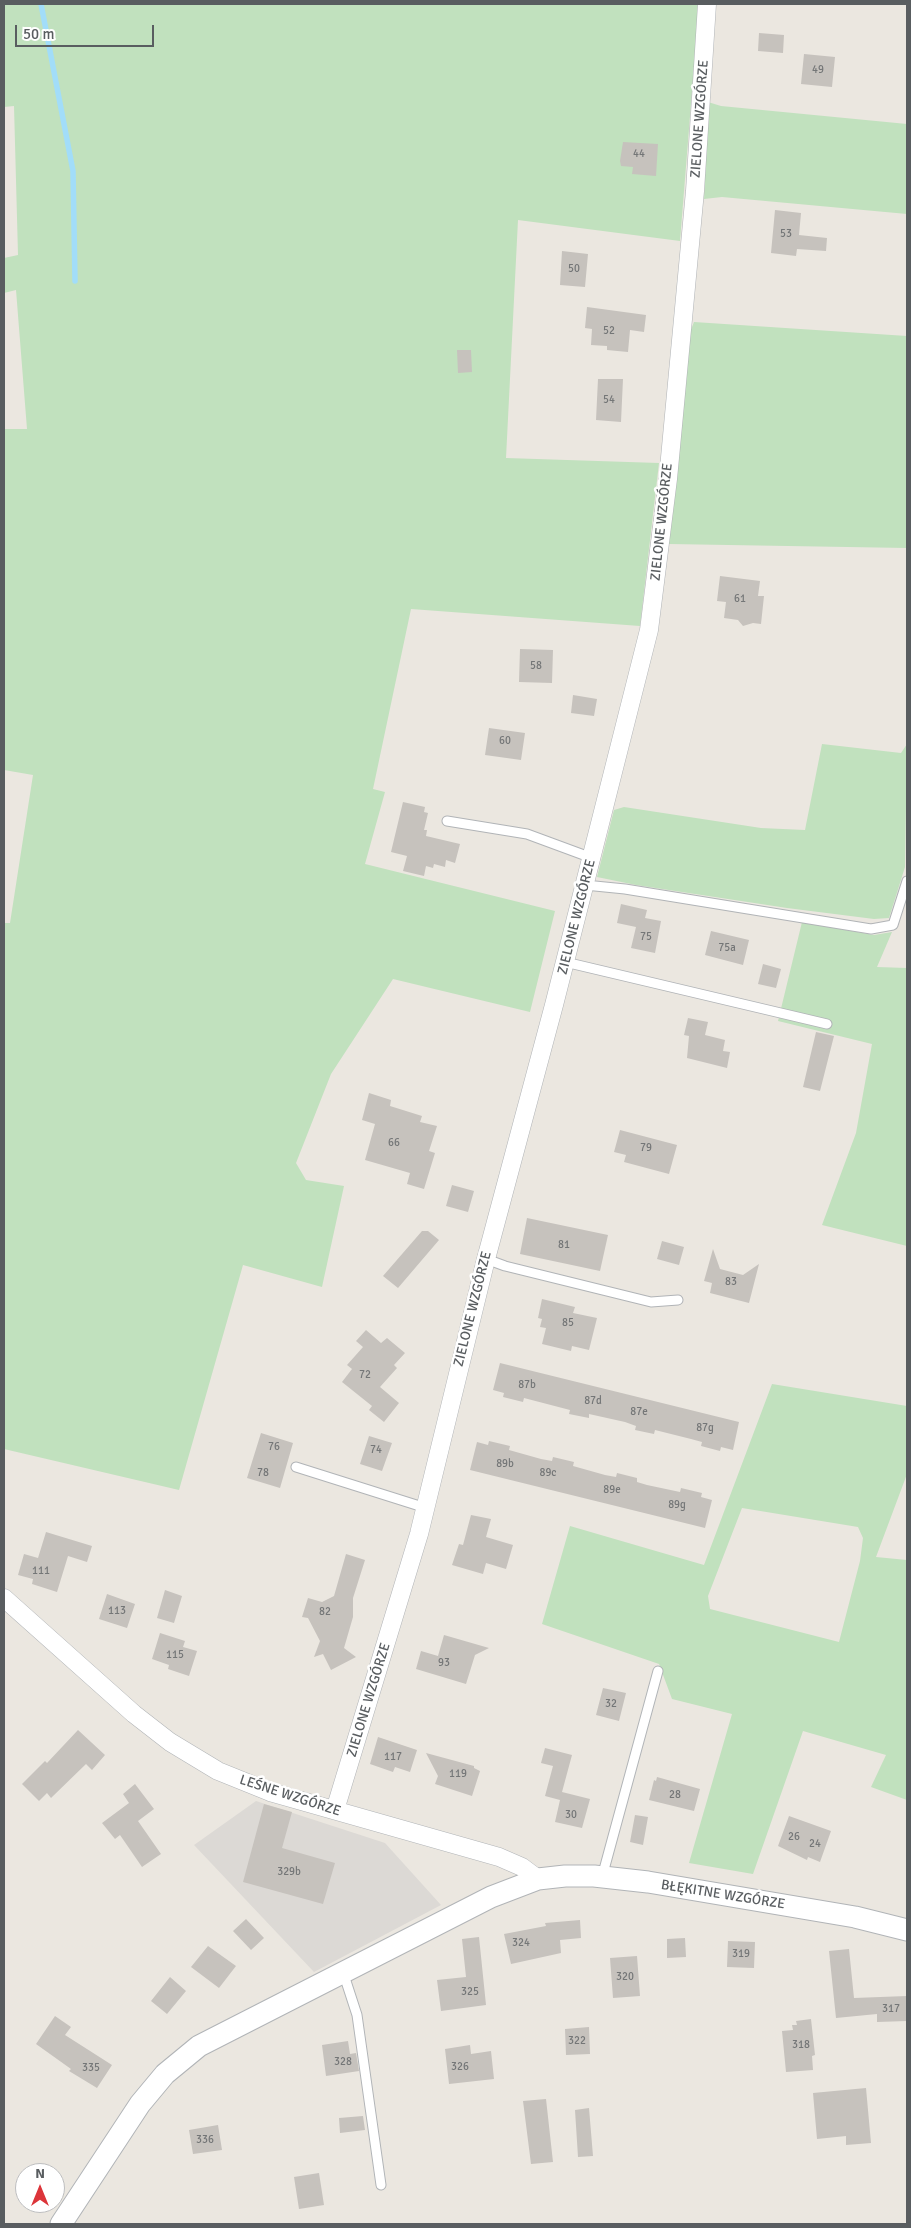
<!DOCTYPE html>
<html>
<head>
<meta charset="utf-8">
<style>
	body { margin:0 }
	#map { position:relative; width:911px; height:2228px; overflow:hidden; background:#ebe7e0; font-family:Signika,sans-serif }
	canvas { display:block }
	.frame { position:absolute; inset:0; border:5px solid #595d60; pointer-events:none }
	.north { position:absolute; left:15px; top:2163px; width:50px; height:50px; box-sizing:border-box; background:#fff; border:1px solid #bdbebf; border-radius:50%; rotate:0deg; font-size:14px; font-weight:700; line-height:20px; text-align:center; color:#595d60 }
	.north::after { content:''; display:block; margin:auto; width:18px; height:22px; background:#dc353a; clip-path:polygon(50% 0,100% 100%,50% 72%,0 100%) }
	.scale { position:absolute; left:15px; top:25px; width:139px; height:22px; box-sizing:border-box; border:2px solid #595d60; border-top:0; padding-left:6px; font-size:15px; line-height:18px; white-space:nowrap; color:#595d60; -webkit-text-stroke:4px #fff; paint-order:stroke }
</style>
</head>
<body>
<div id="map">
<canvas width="911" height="2228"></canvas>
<div class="frame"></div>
<div class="north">N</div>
<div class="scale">50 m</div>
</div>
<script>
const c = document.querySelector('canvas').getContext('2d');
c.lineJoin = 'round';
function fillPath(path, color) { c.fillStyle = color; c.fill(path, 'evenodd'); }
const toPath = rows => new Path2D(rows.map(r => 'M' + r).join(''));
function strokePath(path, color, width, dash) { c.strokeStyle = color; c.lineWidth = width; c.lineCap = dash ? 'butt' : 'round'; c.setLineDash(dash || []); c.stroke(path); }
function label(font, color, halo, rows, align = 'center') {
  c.font = font + ' Signika,sans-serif'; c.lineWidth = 5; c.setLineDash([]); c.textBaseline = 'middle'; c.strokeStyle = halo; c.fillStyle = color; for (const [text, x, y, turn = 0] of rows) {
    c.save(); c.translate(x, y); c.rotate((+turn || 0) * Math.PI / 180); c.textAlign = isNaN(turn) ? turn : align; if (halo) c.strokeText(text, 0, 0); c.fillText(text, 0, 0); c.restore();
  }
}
fillPath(toPath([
	[256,1801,385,1843,441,1905,314,1972,194,1845]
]), '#dcd9d5');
fillPath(toPath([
	[4,4,699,4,680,241,518,220,506,458,659,463,640,626,411,609,373,789,385,792,365,864,555,911,530,1012,393,979,331,1074,296,1163,306,1180,344,1186,322,1287,243,1265,179,1490,4,1449,4,923,10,923,33,775,4,770,4,429,27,429,16,290,4,293,4,258,18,255,14,106,4,107],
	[708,102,721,106,907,124,907,214,722,197,704,199],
	[694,322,907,336,907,548,669,544,688,337],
	[822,744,901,753,907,744,905,867,889,918,874,919,787,908,636,885,597,877,614,810,624,807,761,828,805,830],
	[802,922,874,935,892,932,877,967,907,968,907,1246,822,1225,856,1133,872,1044,778,1021],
	[772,1384,907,1406,907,1474,876,1557,907,1560,907,1800,871,1787,886,1755,803,1731,753,1874,689,1863,732,1714,672,1699,659,1664,542,1624,570,1526,704,1565],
	[742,1508,858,1527,863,1538,860,1561,839,1642,710,1609,708,1596]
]), '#c1e1be');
strokePath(toPath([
	[41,4,73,171,75,281]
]), '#a2ddf9', 5.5);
fillPath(toPath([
	[759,33,784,35,783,53,758,51],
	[804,54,835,57,832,87,801,84],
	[623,142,658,144,656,176,632,174,633,167,621,166,620,161],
	[775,210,801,213,799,235,827,238,826,251,797,249,796,256,771,253],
	[562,251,588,254,585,287,560,285],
	[587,307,646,315,644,332,630,330,628,352,607,350,607,346,591,345,592,329,585,328],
	[457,350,471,350,472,372,458,373],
	[598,379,623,379,621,422,596,420],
	[720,576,760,581,758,596,764,596,761,624,753,623,743,626,738,620,724,618,726,602,717,601],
	[520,649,553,650,552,683,519,682],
	[573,695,597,699,594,716,571,713],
	[489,728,525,733,521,760,485,755],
	[403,802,425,807,424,812,428,813,424,830,427,830,426,836,460,844,455,863,446,860,445,867,434,864,433,868,426,866,424,876,403,871,407,856,391,852],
	[621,904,647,910,645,918,661,921,655,953,631,948,636,927,617,923],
	[711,931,749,940,743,965,705,955],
	[763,964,781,969,776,988,758,984],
	[688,1018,708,1022,705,1035,725,1040,723,1051,730,1052,727,1068,687,1058,689,1036,684,1035],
	[816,1032,834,1036,820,1091,803,1087],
	[369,1093,391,1100,390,1106,422,1116,420,1122,437,1126,429,1151,435,1153,424,1189,407,1184,410,1173,365,1160,375,1124,362,1120],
	[620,1130,677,1145,669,1174,624,1162,626,1155,614,1152],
	[452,1185,474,1191,468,1212,446,1206],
	[527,1218,608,1235,600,1271,520,1254],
	[422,1231,428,1231,439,1240,398,1288,383,1276],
	[662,1241,684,1247,679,1265,657,1259],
	[713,1249,720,1269,743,1275,759,1264,749,1303,710,1293,712,1283,704,1281],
	[542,1299,575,1307,573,1313,597,1318,589,1350,572,1346,571,1351,542,1344,546,1328,540,1327,542,1319,538,1318],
	[366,1330,381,1343,387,1338,405,1353,394,1365,397,1368,380,1387,399,1403,384,1422,369,1410,372,1406,342,1382,352,1369,347,1365,363,1347,356,1341],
	[500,1363,739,1422,733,1450,721,1447,720,1451,701,1446,702,1442,691,1439,655,1430,654,1434,635,1430,636,1426,625,1422,589,1414,589,1418,569,1414,570,1410,524,1398,523,1402,503,1397,504,1393,493,1390],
	[261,1433,293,1443,280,1488,247,1478],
	[369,1436,392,1443,382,1471,360,1464],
	[489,1441,510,1446,509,1450,541,1459,552,1461,553,1457,574,1462,573,1466,605,1475,616,1477,617,1473,637,1478,637,1482,647,1485,680,1492,681,1488,702,1493,701,1497,712,1500,705,1528,470,1470,477,1442,488,1445],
	[471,1515,491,1519,486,1537,513,1545,506,1569,486,1563,483,1574,452,1565,459,1544,463,1545],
	[46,1532,92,1546,87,1562,68,1556,57,1592,32,1584,33,1579,18,1575,24,1554,38,1558],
	[346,1554,365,1560,353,1598,353,1617,344,1648,356,1657,331,1670,323,1654,314,1657,320,1641,308,1618,302,1617,308,1598,322,1602,334,1596],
	[165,1590,182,1596,174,1623,157,1618],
	[107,1594,135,1604,127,1628,99,1619],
	[160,1633,185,1641,183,1647,197,1651,189,1676,168,1669,169,1665,152,1659],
	[444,1635,489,1648,475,1655,466,1684,416,1669,421,1651,438,1656],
	[603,1688,626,1693,619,1721,596,1715],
	[78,1730,105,1755,92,1770,86,1764,51,1798,47,1793,39,1801,22,1784,45,1761,47,1763],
	[378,1737,417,1750,410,1772,395,1767,393,1772,370,1764],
	[545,1748,572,1755,562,1792,590,1799,582,1828,555,1822,560,1800,545,1796,553,1766,541,1763],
	[426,1753,474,1766,474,1768,480,1771,472,1796,435,1784,438,1776],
	[657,1777,700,1789,694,1811,649,1800,654,1780,656,1781],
	[135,1784,154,1809,138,1821,161,1854,142,1867,120,1835,115,1839,102,1823,129,1803,123,1794],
	[264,1804,292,1812,282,1848,335,1863,323,1904,243,1882],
	[635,1815,648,1817,643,1845,630,1842],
	[789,1816,831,1831,820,1862,808,1857,807,1860,778,1846],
	[246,1919,264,1938,251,1950,233,1931],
	[580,1920,581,1938,560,1940,561,1953,511,1964,504,1934,546,1926,545,1923],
	[479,1937,486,2005,441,2011,437,1980,466,1977,462,1939],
	[685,1938,686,1957,667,1958,667,1939],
	[728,1941,755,1942,754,1968,727,1967],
	[208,1946,236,1966,219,1988,191,1967],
	[849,1949,854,1998,907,1996,907,2021,877,2022,877,2014,836,2018,829,1951],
	[637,1956,640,1996,613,1998,610,1958],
	[170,1977,186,1991,167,2014,151,2001],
	[55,2016,71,2027,65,2035,112,2065,97,2088,69,2071,71,2069,36,2044],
	[811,2019,815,2055,812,2056,813,2070,786,2072,782,2031,793,2030,792,2025,797,2025,796,2021],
	[589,2027,590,2054,566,2055,565,2029],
	[348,2041,350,2054,356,2053,359,2071,326,2076,322,2045],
	[470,2045,471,2054,491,2051,494,2079,449,2084,445,2049],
	[866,2088,871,2143,846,2145,846,2136,817,2139,813,2093],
	[546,2099,553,2162,531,2164,523,2101],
	[589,2108,593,2156,578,2157,575,2110],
	[363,2116,365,2130,340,2133,339,2118],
	[218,2125,222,2150,193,2154,189,2130],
	[319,2173,324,2205,299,2209,294,2177]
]), '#c6c2bd');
const service = toPath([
	[447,821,527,834,592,858],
	[585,885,625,889,871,929,893,925,907,881],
	[565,962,827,1024],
	[486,1259,505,1266,651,1302,678,1300],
	[296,1467,426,1508],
	[602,1877,658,1671],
	[343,1972,357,2015,381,2185]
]);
const minor = toPath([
	[4,1598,134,1714,170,1742,218,1771,270,1792,499,1857,522,1867,538,1879],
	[335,1810,419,1534,486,1259,554,1005,649,630,668,479,695,191,707,4]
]);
const tertiary = toPath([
	[61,2224,140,2104,165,2074,199,2046,491,1897,538,1879,565,1876,594,1876,648,1882,855,1917,907,1930]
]);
strokePath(service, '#b1b4b7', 11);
strokePath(minor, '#b1b4b7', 19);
strokePath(tertiary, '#b1b4b7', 23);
strokePath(service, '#fff', 9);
strokePath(minor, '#fff', 18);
strokePath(tertiary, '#fff', 21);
label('11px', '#747677', null, [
	["49",818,70],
	["44",639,154],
	["53",786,234],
	["50",574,269],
	["52",609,331],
	["54",609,400],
	["61",740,599],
	["58",536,666],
	["60",505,741],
	["75",646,937],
	["75a",727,948],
	["66",394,1143],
	["79",646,1148],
	["81",564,1245],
	["83",731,1282],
	["85",568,1323],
	["72",365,1375],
	["87b",527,1385],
	["87d",593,1401],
	["87e",639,1412],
	["87g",705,1428],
	["76",274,1447],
	["74",376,1450],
	["89b",505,1464],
	["78",263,1473],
	["89c",548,1473],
	["89e",612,1490],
	["89g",677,1505],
	["111",41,1571],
	["113",117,1611],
	["82",325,1612],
	["115",175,1655],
	["93",444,1663],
	["32",611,1704],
	["117",393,1757],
	["119",458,1774],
	["28",675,1795],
	["30",571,1815],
	["26",794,1837],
	["24",815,1844],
	["329b",289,1872],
	["324",521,1943],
	["319",741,1954],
	["320",625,1977],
	["325",470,1992],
	["317",891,2009],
	["322",577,2041],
	["318",801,2045],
	["328",343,2062],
	["326",460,2067],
	["335",91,2068],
	["336",205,2140]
]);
label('14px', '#595d60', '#fff', [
	["ZIELONE WZGÓRZE",700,119,-86],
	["ZIELONE WZGÓRZE",662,522,-84],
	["ZIELONE WZGÓRZE",577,917,-76],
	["ZIELONE WZGÓRZE",473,1309,-76],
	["ZIELONE WZGÓRZE",369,1700,-73],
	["LEŚNE WZGÓRZE",290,1796,18],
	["BŁĘKITNE WZGÓRZE",723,1895,9]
]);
</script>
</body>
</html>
